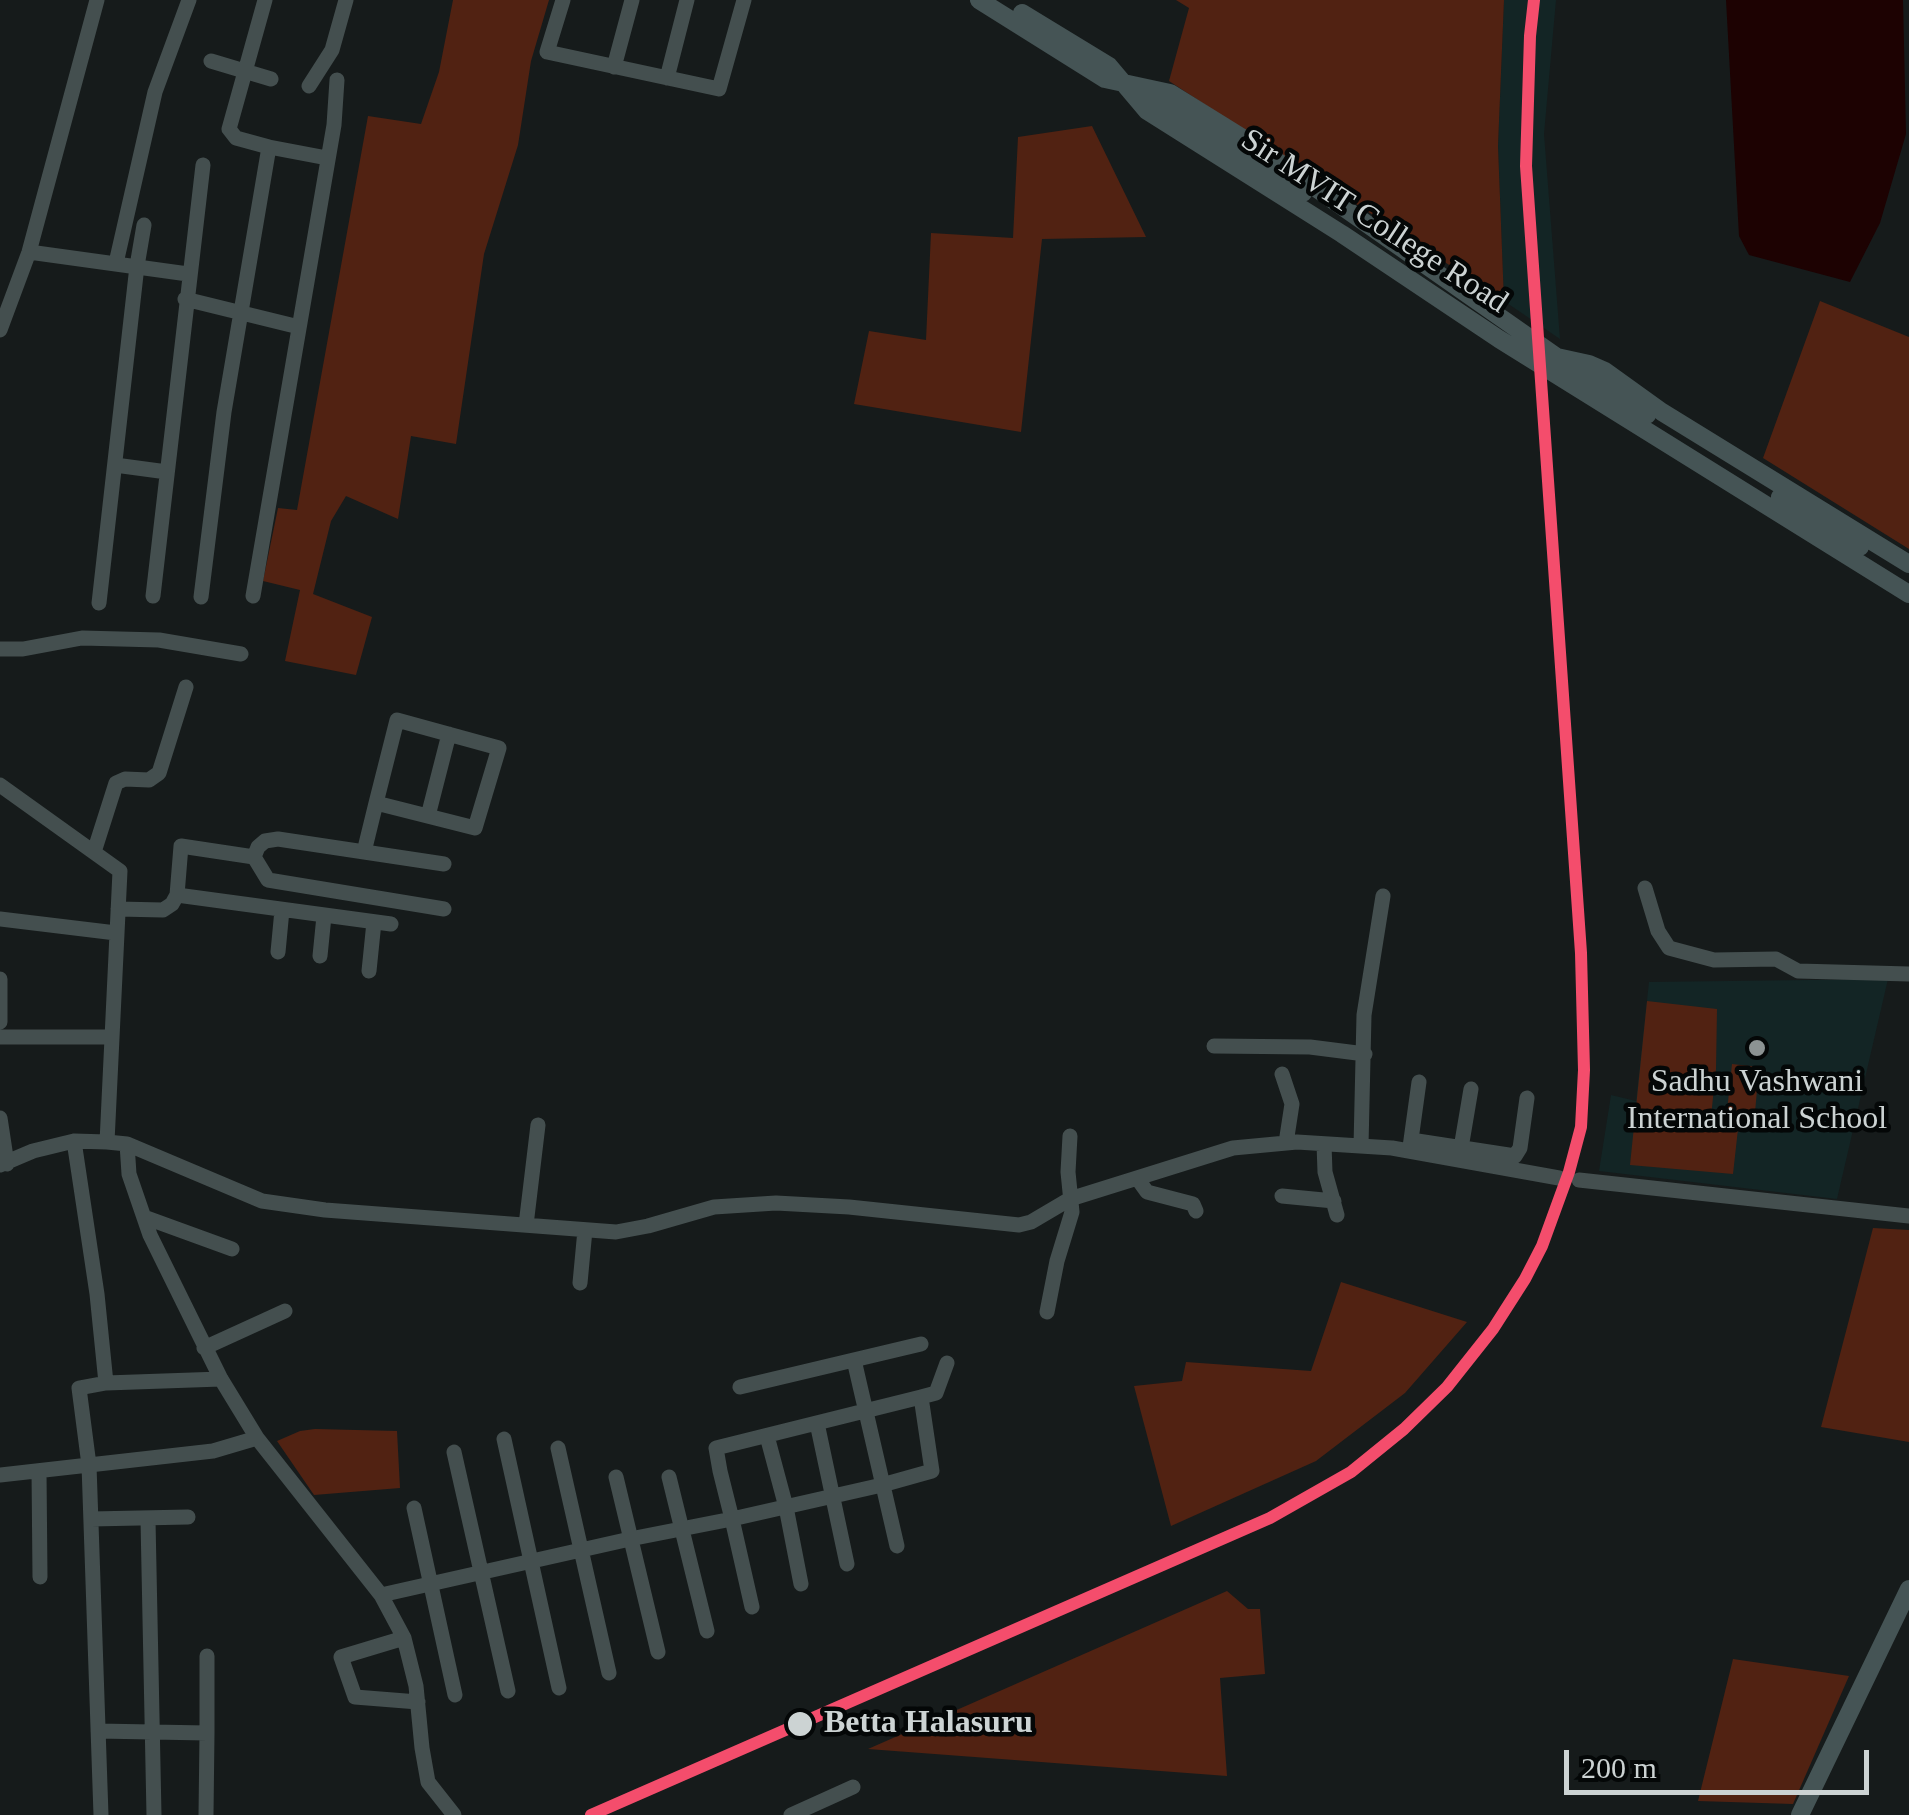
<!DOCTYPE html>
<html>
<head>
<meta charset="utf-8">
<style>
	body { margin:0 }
	#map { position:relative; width:1909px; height:1815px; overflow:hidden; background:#161b1b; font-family:Georgia,serif }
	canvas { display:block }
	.scale { position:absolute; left:1564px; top:1750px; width:305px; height:45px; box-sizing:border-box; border:5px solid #ccd3d3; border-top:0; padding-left:12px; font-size:30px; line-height:35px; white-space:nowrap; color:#ccd3d3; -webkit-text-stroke:8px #040707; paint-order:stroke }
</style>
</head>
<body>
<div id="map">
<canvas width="1909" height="1815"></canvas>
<div class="scale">200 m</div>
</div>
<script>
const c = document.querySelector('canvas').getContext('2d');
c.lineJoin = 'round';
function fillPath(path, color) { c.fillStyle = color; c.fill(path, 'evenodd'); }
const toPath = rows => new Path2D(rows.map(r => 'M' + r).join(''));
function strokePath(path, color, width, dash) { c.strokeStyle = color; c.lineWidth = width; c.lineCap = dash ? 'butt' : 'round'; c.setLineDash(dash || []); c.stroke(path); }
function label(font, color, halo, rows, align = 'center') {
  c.font = font + ' Georgia,serif'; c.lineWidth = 9; c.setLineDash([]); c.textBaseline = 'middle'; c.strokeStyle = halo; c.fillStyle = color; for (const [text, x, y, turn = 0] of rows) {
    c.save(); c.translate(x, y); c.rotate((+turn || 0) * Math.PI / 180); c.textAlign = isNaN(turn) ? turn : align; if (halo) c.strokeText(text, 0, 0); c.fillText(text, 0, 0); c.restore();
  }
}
fillPath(toPath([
	[1504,0,1556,0,1544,134,1560,339,1504,301,1498,146],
	[1888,979,1837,1199,1599,1171,1611,1095,1636,1101,1649,982]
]), '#132525');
fillPath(toPath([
	[453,0,549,0,531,61,518,145,484,254,456,444,411,436,398,519,346,496,331,521,313,594,372,617,356,675,285,661,300,590,263,581,278,508,297,510,368,116,421,124,439,72],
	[1176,0,1504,0,1498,146,1504,301,1169,81,1189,8],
	[1092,126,1146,237,1042,239,1021,432,854,404,869,331,926,340,931,233,1013,238,1018,137],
	[1820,301,1909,337,1909,549,1763,458],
	[1647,1001,1717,1009,1716,1069,1710,1126,1738,1129,1733,1174,1630,1165],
	[1732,1064,1759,1067,1754,1124,1726,1121],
	[1873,1228,1909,1230,1909,1442,1821,1427],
	[1341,1282,1467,1322,1405,1393,1316,1461,1171,1526,1134,1386,1182,1381,1186,1362,1311,1371],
	[315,1429,397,1431,400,1488,314,1495,277,1441,300,1431],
	[1227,1591,1248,1609,1260,1609,1265,1674,1220,1678,1227,1776,868,1749],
	[1733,1659,1849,1676,1793,1804,1698,1801]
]), '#512212');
fillPath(toPath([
	[1726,0,1903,0,1906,134,1880,223,1850,282,1749,255,1739,236]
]), '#1d0202');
strokePath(toPath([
	[265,0,229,129,236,138,269,147],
	[563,0,547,52,719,89,744,0],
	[211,61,271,79],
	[614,67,632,0],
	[667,78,687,0],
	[309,86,332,50,346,0],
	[29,252,188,274],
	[116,263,155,92,189,0],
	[185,299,299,327],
	[0,330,29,252,97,0],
	[115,465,167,472],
	[153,596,203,165],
	[253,596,334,125,337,80],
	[201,597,224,412,269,147,327,158],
	[99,603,137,266,144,225],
	[0,649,23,649,82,638,159,640,241,654],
	[0,785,120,871,107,1142],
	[428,816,449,734],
	[94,852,116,783,125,779,149,780,159,773,186,687],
	[364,852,376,803,397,720,499,748,475,828,376,803],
	[254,857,268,880,444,909],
	[254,857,258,847,265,841,278,839,444,864],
	[1645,888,1658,931,1669,948,1714,960,1776,959,1798,971,1909,974],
	[177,895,391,924],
	[118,909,163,910,172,904,177,895,181,846,254,857],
	[0,919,116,933],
	[278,952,282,910],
	[320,956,324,916],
	[369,971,374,922],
	[0,979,0,1022],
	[0,1037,111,1037],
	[1214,1046,1310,1047,1365,1054],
	[1282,1074,1292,1104,1286,1143],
	[0,1118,7,1164],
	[1411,1140,1515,1156,1520,1148,1527,1098],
	[74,1141,97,1294,106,1383,79,1388,89,1465,213,1451,257,1438],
	[127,1144,129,1174,150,1235,221,1379,257,1438,381,1595,404,1638,416,1686,422,1748,428,1782,454,1815],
	[1324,1144,1325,1172,1337,1215],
	[1361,1146,1364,1015,1383,896],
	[1410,1147,1419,1082],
	[1461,1148,1471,1089],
	[0,1165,33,1151,74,1141,107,1142,127,1144,262,1201,325,1210,616,1232,648,1226,714,1207,776,1203,849,1207,1019,1225,1031,1222,1070,1199,1233,1148,1297,1142,1392,1148,1559,1178],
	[1137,1178,1147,1192,1193,1204,1196,1211],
	[1579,1180,1909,1216],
	[1282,1196,1334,1201],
	[144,1217,232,1249],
	[526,1225,538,1125],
	[580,1283,585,1230],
	[1047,1312,1057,1261,1072,1212,1068,1172,1070,1136],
	[204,1348,285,1311],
	[854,1360,897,1546],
	[106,1383,221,1379],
	[740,1387,921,1344],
	[921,1397,936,1393,947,1363],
	[817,1423,847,1564],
	[767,1436,786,1507,801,1584],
	[504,1439,559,1688],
	[558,1448,609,1673],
	[454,1452,508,1691],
	[39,1471,40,1577],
	[0,1475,89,1465,101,1815],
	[616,1477,658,1652],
	[669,1477,707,1631],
	[414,1508,455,1695],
	[91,1519,188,1517],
	[148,1520,154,1815],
	[381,1595,630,1539,732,1519,882,1485,932,1471,921,1397,716,1448,720,1471,732,1519,752,1607],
	[404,1638,341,1657,355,1697,418,1702],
	[207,1656,207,1733],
	[98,1731,207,1733,206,1815],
	[791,1815,853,1787]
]), '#444f4f', 15);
strokePath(toPath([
	[979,0,1105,79,1170,93,1257,147,1557,357,1589,364,1605,371,1662,412,1909,564],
	[1022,13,1109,66,1147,111,1342,234,1499,339,1909,594],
	[1143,93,1303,193],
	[1563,363,1647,415],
	[1780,497,1860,547],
	[1800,1815,1909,1589]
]), '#455455', 18);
strokePath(toPath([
	[591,1815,1270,1518,1351,1472,1404,1429,1447,1387,1493,1329,1525,1279,1542,1246,1569,1172,1581,1127,1584,1070,1581,953,1526,166,1530,36,1534,0]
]), '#f44d6c', 12);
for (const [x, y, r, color] of [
	[1757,1048,10,"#8c9393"],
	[800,1724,14,"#ccd3d3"]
]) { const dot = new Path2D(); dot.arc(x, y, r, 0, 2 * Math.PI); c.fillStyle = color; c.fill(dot); strokePath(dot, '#040707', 4); }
label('32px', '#ccd3d3', '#040707', [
	["Sir MVIT College Road",1374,222,33]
]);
label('32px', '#ccd3d3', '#040707', [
	["Sadhu Vashwani",1757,1083],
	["International School",1757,1120]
]);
label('bold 32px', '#ccd3d3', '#040707', [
	["Betta Halasuru",824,1724]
], 'left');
</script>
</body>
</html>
